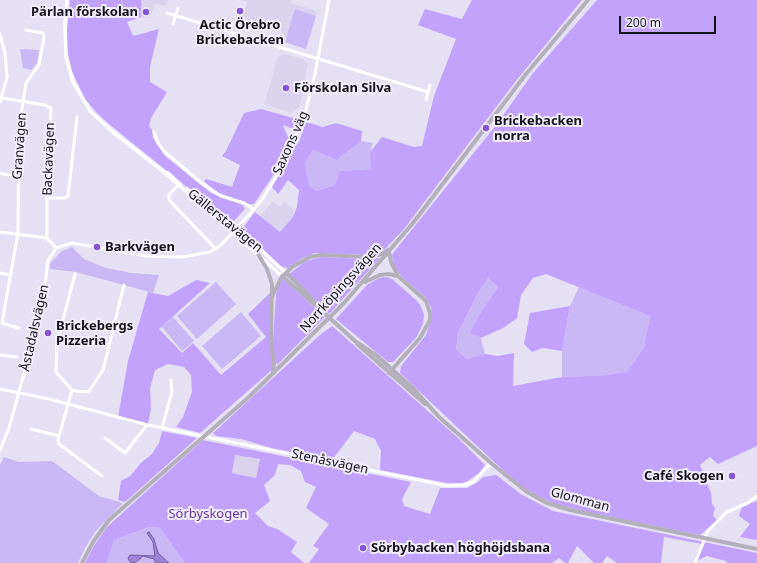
<!DOCTYPE html>
<html>
<head>
<meta charset="utf-8">
<style>
	body { margin:0 }
	#map { position:relative; width:757px; height:563px; overflow:hidden; background:#e6e0f5; font-family:"Noto Sans",sans-serif }
	canvas { display:block }
	.scale { position:absolute; left:619px; top:16px; width:97px; height:18px; box-sizing:border-box; border:2px solid #141219; border-top:0; padding-left:5px; font-size:12px; line-height:14px; white-space:nowrap; color:#141219; -webkit-text-stroke:3px #f3eeff; paint-order:stroke }
</style>
</head>
<body>
<div id="map">
<canvas width="757" height="563"></canvas>
<div class="scale">200 m</div>
</div>
<script>
const c = document.querySelector('canvas').getContext('2d');
c.lineJoin = 'round';
function fillPath(path, color) { c.fillStyle = color; c.fill(path, 'evenodd'); }
const toPath = rows => new Path2D(rows.map(r => 'M' + r).join(''));
function strokePath(path, color, width, dash) { c.strokeStyle = color; c.lineWidth = width; c.lineCap = dash ? 'butt' : 'round'; c.setLineDash(dash || []); c.stroke(path); }
function label(font, color, halo, rows, align = 'center') {
  c.font = font + ' "Noto Sans",sans-serif'; c.lineWidth = 4; c.setLineDash([]); c.textBaseline = 'middle'; c.strokeStyle = halo; c.fillStyle = color; for (const [text, x, y, turn = 0] of rows) {
    c.save(); c.translate(x, y); c.rotate((+turn || 0) * Math.PI / 180); c.textAlign = isNaN(turn) ? turn : align; if (halo) c.strokeText(text, 0, 0); c.fillText(text, 0, 0); c.restore();
  }
}
fillPath(toPath([
	[141,0,168,0,166,6,155,4,149,18,141,17],
	[241,0,291,0,291,3,317,11,306,49,285,42,282,30,242,19,247,2],
	[284,54,303,59,308,64,299,108,291,113,264,104,278,57],
	[273,201,280,207,284,202,294,210,293,217,280,232,260,216],
	[235,454,260,459,256,478,232,473]
]), '#dbd3ee');
fillPath(toPath([
	[295,9,316,16,306,49,285,42],
	[20,49,39,50,37,63,31,70,23,68],
	[361,141,373,143,370,152,372,169,340,171,335,185,316,191,309,185,305,163,313,150,337,160],
	[72,247,84,259,106,268,131,273,159,275,153,293,76,272,50,269,50,263,62,251],
	[488,278,498,287,471,333,481,338,485,354,467,359,456,349,458,333,480,289],
	[216,282,236,304,197,339,177,316],
	[579,287,650,316,644,347,628,371,608,375,562,377,562,351,570,306],
	[241,312,261,336,222,369,202,346],
	[173,317,194,341,182,351,162,327],
	[4,457,19,462,52,461,99,496,120,502,122,504,95,532,85,548,78,563,0,563,0,465],
	[149,527,160,528,185,563,107,563,114,540]
]), '#cab7f6');
fillPath(toPath([
	[70,0,141,0,141,17,127,22,133,36,159,29,150,67,150,82,167,92,151,118,149,126,152,130,153,138,165,156,211,193,243,205,245,209,233,222,183,184,109,124,97,113,85,99,72,71,68,54,66,41],
	[472,0,582,0,515,82,404,229,385,249,369,255,315,253,301,259,288,268,281,267,259,245,260,244,244,233,243,228,255,212,280,232,293,217,297,207,299,190,288,180,278,194,272,187,295,146,299,142,306,122,323,127,336,123,362,131,361,141,337,160,313,150,305,163,309,185,316,191,335,185,340,171,371,169,370,152,382,137,414,147,422,146,434,96,456,39,418,25,425,9,462,19],
	[597,0,757,0,757,446,718,464,710,457,700,465,711,493,712,504,715,508,713,516,717,520,700,535,582,511,553,503,539,497,521,486,493,461,400,373,401,366,426,335,432,316,431,307,426,298,402,277,394,266,392,256,393,253,497,124,533,73],
	[546,274,650,316,644,347,628,371,608,375,562,377,513,386,514,353,498,356,485,354,467,359,456,349,458,333,480,289,488,278,498,287,479,316,470,333,481,338,503,328,517,318,521,295,533,278],
	[261,109,300,120,296,130,283,125,290,142,276,171,254,204,249,204,216,192,204,181,206,179,232,187,240,165,222,156,226,151,244,113],
	[322,257,366,259,380,258,329,314,289,274,306,261],
	[387,277,392,279,416,300,421,306,424,315,423,324,416,338,393,362,388,362,336,319,367,285,379,278],
	[283,279,325,317,277,365,273,354,273,340,276,295,277,286],
	[196,280,210,283,159,329,182,353,193,343,221,375,266,337,248,314,272,291,270,346,274,368,200,433,176,427,183,417,192,392,191,375,184,367,168,364,155,370,150,388,151,408,148,424,118,417,128,361,148,292,168,296],
	[570,306,562,351,543,348,532,352,524,344,530,313],
	[332,326,457,437,485,465,479,473,468,481,462,483,447,483,380,470,381,451,375,439,354,431,332,460,275,449,241,439,216,436,213,433,322,333],
	[162,431,197,438,125,502,118,500,121,481,130,476,141,463,152,454,159,443],
	[203,440,411,482,402,499,404,506,430,514,440,488,467,488,478,482,483,477,496,475,522,495,553,511,757,553,757,563,727,563,726,561,707,556,696,561,702,544,664,537,661,563,617,563,607,556,602,563,594,563,577,546,568,563,565,563,559,558,552,563,309,563,319,549,313,546,329,524,306,508,316,487,305,482,301,471,290,465,278,464,275,475,264,485,270,501,255,513,268,526,277,529,297,542,291,552,304,563,185,563,160,528,149,527,114,540,107,563,85,563,93,547,107,527],
	[235,455,260,459,256,478,232,473],
	[757,501,757,540,740,537,750,524,739,516,742,506]
]), '#c1a3fd');
const water = toPath([
	[149,532,154,539,158,553,169,563,156,563,154,559,143,556,135,563,130,562,128,558,130,555,155,556,153,542,147,533,149,532]
]);
fillPath(water, '#9e81d8');
strokePath(water, '#75609f', 1);
strokePath(toPath([
	[167,13,428,92],
	[173,24,178,8],
	[0,34,5,53,7,77,0,102],
	[2,98,45,105,51,108,47,179,47,238],
	[426,100,430,85],
	[154,132,158,143,164,151,200,182,221,196,244,203,253,209],
	[0,173,17,177],
	[178,185,169,195,169,200,216,249],
	[47,198,65,198,68,196,77,117],
	[237,228,261,201,275,179,288,156,303,121,315,74,329,0],
	[0,232,47,238],
	[47,238,56,248],
	[0,273,10,275],
	[75,274,57,343,56,372,72,390,58,440,59,444,102,476],
	[19,328,2,323,18,233,19,128,26,83,39,65,44,38,43,33,26,30],
	[0,355,17,357],
	[0,389,49,399,148,425,448,486,465,485,473,482,491,463],
	[72,390,82,392,89,391,103,370,124,285],
	[162,428,172,392,171,380],
	[31,429,59,436],
	[105,438,125,453,147,425],
	[0,450,9,428,42,309,48,261,56,248,72,243,147,256,182,257,210,252,221,245,233,232],
	[695,563,708,531,727,512,748,503,757,496]
]), '#fff', 3);
strokePath(toPath([
	[67,0,65,24,66,57,73,82,91,112,113,132,164,172,282,276],
	[164,172,168,173,180,184],
	[187,189,237,228,286,273]
]), '#fff', 3.5);
strokePath(toPath([
	[389,251,391,262,398,276,426,301,430,313,430,320,420,338,389,373],
	[258,254,267,269,272,284,271,341,274,364,273,373],
	[286,273,306,292,321,310,355,341,376,355,414,389,439,417,491,463,527,492,547,503,570,510,757,549],
	[282,276,315,305],
	[365,282,380,275,388,274,398,276],
	[272,297,281,278,292,267,310,257,321,255,369,257,382,254,388,250],
	[357,344,425,404],
	[82,563,93,542,109,520,250,396,344,303,413,223,526,74,588,0]
]), '#b3b0bc', 4);
for (const [x, y, r, color] of [
	[240,11,4,"#8556cf"],
	[146,12,4,"#8556cf"],
	[286,88,4,"#8556cf"],
	[486,128,4,"#8556cf"],
	[97,247,4,"#8556cf"],
	[48,333,4,"#8556cf"],
	[732,476,4,"#8556cf"],
	[363,548,4,"#8556cf"]
]) { const dot = new Path2D(); dot.arc(x, y, r, 0, 2 * Math.PI); c.fillStyle = color; c.fill(dot); strokePath(dot, '#f3eeff', 1.5); }
label('bold 13px', '#141219', '#f3eeff', [
	["Pärlan förskolan",138,12,"right"],
	["Actic Örebro",240,25,"center"],
	["Brickebacken",240,40,"center"],
	["Förskolan Silva",294,88],
	["Brickebacken",494,121],
	["norra",494,136],
	["Barkvägen",105,247],
	["Brickebergs",56,326],
	["Pizzeria",56,341],
	["Café Skogen",724,476,"right"],
	["Sörbybacken höghöjdsbana",371,548]
], 'left');
label('13px', '#141219', '#f3eeff', [
	["Saxons väg",291,143,-66],
	["Granvägen",20,146,-86],
	["Backavägen",49,159,-88],
	["Gällerstavägen",225,221,39],
	["Norrköpingsvägen",341,288,-48],
	["Åstadalsvägen",35,328,-77],
	["Stenåsvägen",330,462,12],
	["Glomman",580,500,15]
]);
label('13px', '#60369c', '#f3eeff', [
	["Sörbyskogen",208,514]
]);
</script>
</body>
</html>
